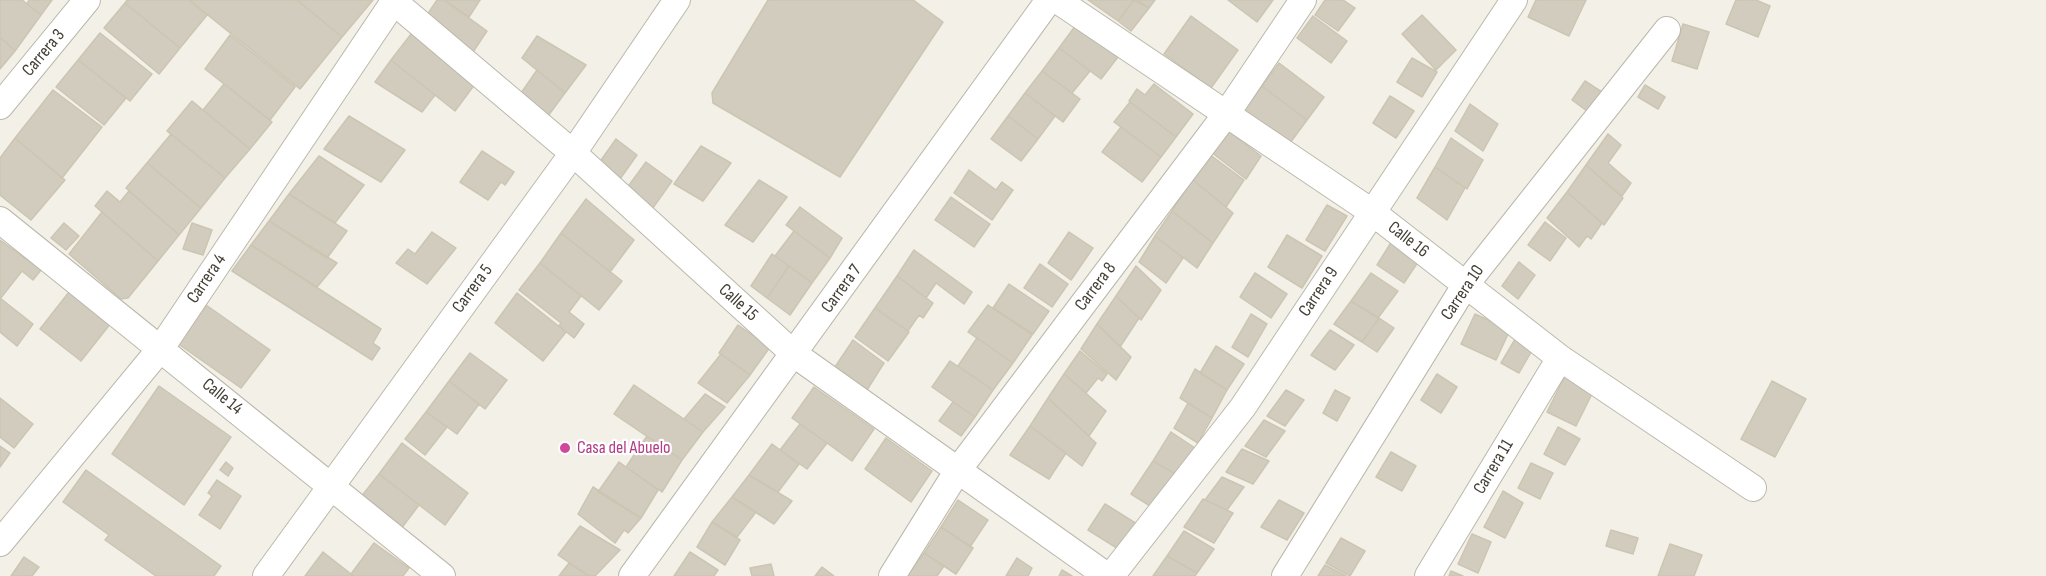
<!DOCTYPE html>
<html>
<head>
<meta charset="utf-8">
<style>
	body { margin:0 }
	canvas { display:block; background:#f2f0e7 }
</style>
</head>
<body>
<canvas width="2046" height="576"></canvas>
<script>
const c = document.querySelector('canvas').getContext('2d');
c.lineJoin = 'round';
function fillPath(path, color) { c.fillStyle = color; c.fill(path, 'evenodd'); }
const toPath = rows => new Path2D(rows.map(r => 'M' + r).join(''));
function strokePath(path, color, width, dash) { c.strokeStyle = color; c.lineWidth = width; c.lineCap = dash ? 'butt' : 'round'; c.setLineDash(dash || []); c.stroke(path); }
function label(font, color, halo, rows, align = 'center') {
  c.font = font + ' "Sofia Sans Condensed",sans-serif'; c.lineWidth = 4.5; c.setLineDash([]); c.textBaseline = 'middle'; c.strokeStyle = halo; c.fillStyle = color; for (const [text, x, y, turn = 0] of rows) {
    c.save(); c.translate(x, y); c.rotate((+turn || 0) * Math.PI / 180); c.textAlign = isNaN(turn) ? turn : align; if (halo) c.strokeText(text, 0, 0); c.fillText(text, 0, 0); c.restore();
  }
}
const building = toPath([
	[0,0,22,0,41,15,15,51,0,37,0,0],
	[29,0,52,0,41,15,27,4,29,0],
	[127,0,189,0,207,15,180,48,125,3,127,0],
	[189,0,297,0,342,37,300,89,189,0],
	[297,0,373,0,342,37,297,0],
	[437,0,444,0,487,31,473,52,425,18,437,0],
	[444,0,480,0,469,17,444,0],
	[768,0,913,0,943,22,840,177,713,103,712,93,768,0],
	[1088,0,1134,0,1118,21,1088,0],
	[1134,0,1149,8,1131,31,1118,21,1134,0],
	[1137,0,1155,0,1149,8,1137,0],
	[1228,0,1273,0,1257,22,1228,0],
	[1325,0,1343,0,1355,8,1338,31,1315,15,1325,0],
	[1536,0,1586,0,1569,36,1528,17,1536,0],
	[1736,0,1756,0,1770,6,1758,37,1726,24,1736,0],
	[125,3,180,48,159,74,104,28,125,3],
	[1422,15,1456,50,1436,70,1402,34,1422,15],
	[1191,16,1238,50,1211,88,1164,54,1191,16],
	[1313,16,1347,41,1331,63,1297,38,1313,16],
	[1683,24,1709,32,1697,69,1672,61,1683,24],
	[1076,25,1118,57,1101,79,1059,48,1076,25],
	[415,29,478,80,455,111,391,60,415,29],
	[100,33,152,74,130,101,78,60,100,33],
	[230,35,295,87,270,120,205,69,230,35],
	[537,36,586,65,565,93,522,58,537,36],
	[0,37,15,51,0,69,0,37],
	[1059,48,1090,71,1072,93,1042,71,1059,48],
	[1412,58,1437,72,1422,97,1397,82,1412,58],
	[78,60,126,98,104,125,56,87,78,60],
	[391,60,435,95,422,112,375,82,391,60],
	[1279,63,1324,97,1307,120,1262,86,1279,63],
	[537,70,565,93,545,120,519,96,537,70],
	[1042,71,1080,99,1063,122,1025,93,1042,71],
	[1585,81,1605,94,1591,114,1572,100,1585,81],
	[224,84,272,122,250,149,203,110,224,84],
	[1154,84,1193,114,1176,137,1129,101,1137,89,1145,95,1154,84],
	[1645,85,1665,97,1658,109,1638,97,1645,85],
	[1262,86,1307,120,1287,147,1241,115,1262,86],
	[53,90,102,127,62,178,15,138,53,90],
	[1025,93,1055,116,1038,139,1008,116,1025,93],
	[1390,96,1414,111,1396,138,1373,123,1390,96],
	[192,101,250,149,225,178,167,131,192,101],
	[1130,102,1176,137,1161,157,1114,122,1130,102],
	[1470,104,1498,124,1483,151,1455,131,1470,104],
	[349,116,405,150,381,182,324,149,349,116],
	[1008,116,1038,139,1021,161,991,139,1008,116],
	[1121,127,1161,157,1142,182,1102,152,1121,127],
	[1226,129,1261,156,1246,179,1211,152,1226,129],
	[171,134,225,178,201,208,147,163,171,134],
	[1608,134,1621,145,1608,163,1631,183,1622,196,1586,165,1608,134],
	[15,138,65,180,31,220,0,195,0,158,15,138],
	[1451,138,1483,160,1467,189,1435,167,1451,138],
	[616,139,637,155,615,186,594,170,616,139],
	[701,146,731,163,703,201,674,184,701,146],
	[482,151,514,172,505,185,501,182,488,200,460,182,482,151],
	[1209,154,1244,180,1226,207,1192,179,1209,154],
	[319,156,364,185,335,223,289,194,319,156],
	[646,162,672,181,650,212,624,192,646,162],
	[147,163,201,208,179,235,126,188,147,163],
	[1586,165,1623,198,1604,225,1567,192,1586,165],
	[1435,167,1465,188,1447,220,1417,198,1435,167],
	[969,170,996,190,1002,182,1013,190,992,220,954,193,969,170],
	[1192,179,1233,213,1213,243,1172,211,1192,179],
	[759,180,787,197,753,242,725,225,759,180],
	[107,191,120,202,129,191,179,235,158,261,95,206,107,191],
	[1567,192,1602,223,1591,239,1587,236,1579,247,1547,218,1567,192],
	[289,194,347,231,327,258,269,221,289,194],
	[951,197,990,224,974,247,935,220,951,197],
	[586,199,634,240,610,272,561,233,586,199],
	[1327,205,1347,216,1325,251,1306,240,1327,205],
	[800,207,842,238,830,258,786,225,800,207],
	[1172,211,1213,243,1197,268,1155,236,1172,211],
	[102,212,158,261,128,298,121,299,69,254,102,212],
	[269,221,337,263,317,287,251,245,269,221],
	[1545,222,1566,238,1550,261,1528,245,1545,222],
	[64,223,79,236,66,250,51,238,64,223],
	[192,223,212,230,203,255,183,249,192,223],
	[794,231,830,258,812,283,775,256,794,231],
	[432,232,456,248,427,284,396,263,408,249,415,254,432,232],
	[1069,232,1093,248,1071,280,1048,263,1069,232],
	[561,233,622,281,599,310,540,263,561,233],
	[1287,235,1322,256,1302,288,1268,267,1287,235],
	[1155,236,1183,258,1166,283,1139,262,1155,236],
	[0,240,41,270,33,280,22,271,0,299,0,240],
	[1392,241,1420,259,1404,283,1377,265,1392,241],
	[251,245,381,329,373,343,380,348,372,360,232,271,251,245],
	[914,250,972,292,964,304,936,283,926,298,897,276,914,250],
	[772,254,789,266,767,298,751,286,772,254],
	[1519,262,1535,275,1518,299,1502,286,1519,262],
	[540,263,581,296,569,312,584,324,574,338,559,326,561,323,519,290,540,263],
	[1040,264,1068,284,1052,307,1024,288,1040,264],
	[789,266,812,283,790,315,767,298,789,266],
	[1136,266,1161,290,1141,320,1116,296,1136,266],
	[1255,273,1287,294,1271,318,1240,297,1255,273],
	[1371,273,1398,291,1378,318,1351,301,1371,273],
	[897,276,933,303,923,318,919,315,908,331,875,308,897,276],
	[1009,284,1049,311,1033,334,993,308,1009,284],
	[69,292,111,323,81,361,40,329,69,292],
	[517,293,566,332,543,361,495,323,517,293],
	[1116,296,1139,318,1120,347,1097,324,1116,296],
	[0,298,33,324,17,346,0,332,0,298],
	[1351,301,1379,318,1362,342,1334,324,1351,301],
	[206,305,270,350,241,388,177,343,206,305],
	[988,305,1032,335,1013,363,968,332,988,305],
	[875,308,909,332,888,361,855,337,875,308],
	[1251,314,1267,324,1248,357,1232,347,1251,314],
	[1475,314,1510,330,1496,360,1461,344,1475,314],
	[1379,318,1394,328,1377,352,1362,342,1379,318],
	[1097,324,1131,357,1116,380,1081,349,1097,324],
	[738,325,770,347,750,375,719,353,738,325],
	[1330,330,1354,345,1335,370,1311,355,1330,330],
	[1517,336,1534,347,1519,373,1501,363,1517,336],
	[977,338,1013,363,993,390,958,366,977,338],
	[853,340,884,363,867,390,835,367,853,340],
	[1216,346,1244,364,1227,390,1200,373,1216,346],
	[1080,351,1107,374,1102,381,1098,378,1086,393,1064,374,1080,351],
	[470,353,507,380,485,409,449,381,470,353],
	[721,354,750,375,727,403,698,383,721,354],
	[950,361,993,390,975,417,932,387,950,361],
	[1195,369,1227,390,1212,418,1180,398,1195,369],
	[1064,374,1106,411,1089,436,1048,398,1064,374],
	[1437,374,1457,387,1441,413,1421,400,1437,374],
	[1566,374,1595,388,1576,426,1547,412,1566,374],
	[449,381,479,404,457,434,426,412,449,381],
	[1772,381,1806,399,1775,457,1741,439,1772,381],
	[634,385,703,432,682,460,614,414,634,385],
	[159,386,231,437,184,505,112,454,159,386],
	[814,387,874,429,852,461,792,418,814,387],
	[1286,390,1304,400,1285,426,1267,416,1286,390],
	[1335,390,1350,398,1337,421,1323,413,1335,390],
	[705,394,725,407,703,432,684,419,705,394],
	[0,398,33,424,14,448,0,437,0,398],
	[1048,398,1096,443,1082,466,1030,426,1048,398],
	[953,402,975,417,961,436,939,421,953,402],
	[1188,403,1212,418,1198,443,1174,428,1188,403],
	[426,412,447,427,425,455,405,439,426,412],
	[1264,420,1285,431,1266,457,1245,446,1264,420],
	[800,424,827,443,807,469,780,450,800,424],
	[1030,426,1066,453,1049,479,1010,455,1030,426],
	[1558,427,1580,439,1565,465,1544,454,1558,427],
	[1171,432,1195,448,1177,475,1153,461,1171,432],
	[647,436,682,460,662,492,626,467,647,436],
	[886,438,932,471,911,502,865,469,886,438],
	[402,443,468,493,445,525,379,474,402,443],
	[772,444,799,464,778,492,749,475,772,444],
	[0,446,10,453,0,467,0,446],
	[1242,449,1269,461,1253,484,1226,472,1242,449],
	[1391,452,1416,466,1402,491,1376,477,1391,452],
	[1153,461,1177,475,1155,509,1131,494,1153,461],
	[226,462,233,468,228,476,220,470,226,462],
	[619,462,658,490,641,518,598,492,619,462],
	[1531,463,1553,473,1540,499,1518,488,1531,463],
	[86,470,221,566,214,576,156,576,105,540,109,535,63,502,86,470],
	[379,474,419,505,397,534,357,502,379,474],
	[749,475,792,501,774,524,732,497,749,475],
	[1222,477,1244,487,1227,510,1205,500,1222,477],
	[217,480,241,496,220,529,199,515,212,496,208,493,217,480],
	[593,487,641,518,628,533,624,530,615,543,578,514,593,487],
	[1503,491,1523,503,1505,538,1484,527,1503,491],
	[732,497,756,512,737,537,712,522,732,497],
	[1203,499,1233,513,1214,543,1184,527,1203,499],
	[958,500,988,520,970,547,941,527,958,500],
	[1279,500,1304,513,1287,540,1261,527,1279,500],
	[1105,504,1137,524,1120,550,1088,530,1105,504],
	[712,522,740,540,725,565,697,547,712,522],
	[580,526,620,550,595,576,589,576,558,555,580,526],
	[941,527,973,548,956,574,924,553,941,527],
	[1611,530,1638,538,1633,554,1606,546,1611,530],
	[1184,531,1214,549,1197,573,1167,556,1184,531],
	[1472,534,1491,542,1478,573,1458,564,1472,534],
	[1341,538,1365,551,1350,576,1326,563,1341,538],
	[374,543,409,568,403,576,354,576,351,574,374,543],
	[1670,544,1702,555,1694,576,1658,576,1670,544],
	[323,552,351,574,354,576,305,576,323,552],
	[690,552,718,570,714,576,674,576,690,552],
	[924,553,944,566,937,576,907,576,924,553],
	[1167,556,1197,573,1195,576,1153,576,1167,556],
	[24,557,39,567,32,576,11,576,24,557],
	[1017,558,1032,568,1028,576,1006,576,1017,558],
	[569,563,589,576,559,576,569,563],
	[771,564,774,576,752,576,750,568,771,564],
	[1325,565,1346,576,1318,576,1325,565],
	[822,567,834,576,815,576,822,567],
	[1062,570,1072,576,1059,576,1062,570],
	[1451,571,1463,576,1449,576,1451,571]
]);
fillPath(building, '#d2ccbe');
strokePath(building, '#ccc5b2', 1.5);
const street = toPath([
	[392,0,573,153,794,354,1107,576],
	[1057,0,1372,212,1560,358,1753,488],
	[0,106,87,0],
	[0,220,442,576],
	[0,543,161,348,395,0],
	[266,576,573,153,677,0],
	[632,576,1049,0],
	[892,576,958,470,1227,113,1303,0],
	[1111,576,1243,407,1514,0],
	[1285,576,1466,284,1667,30],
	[1428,576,1560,358]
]);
strokePath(street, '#bcb8ab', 28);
strokePath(street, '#fff', 26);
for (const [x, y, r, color] of [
	[565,448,6,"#d1479c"]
]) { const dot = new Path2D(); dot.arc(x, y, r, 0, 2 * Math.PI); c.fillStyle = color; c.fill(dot); strokePath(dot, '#fff', 2); }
label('18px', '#444037', '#fff', [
	["Carrera 3",44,53,-50],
	["Calle 16",1408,240,38],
	["Carrera 4",207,279,-56],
	["Carrera 8",1096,287,-53],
	["Carrera 5",473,289,-54],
	["Carrera 7",842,289,-54],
	["Carrera 9",1319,292,-56],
	["Carrera 10",1463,293,-56],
	["Calle 15",738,303,42],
	["Calle 14",222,397,39],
	["Carrera 11",1494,467,-59]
]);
label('18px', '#b23c85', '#fff', [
	["Casa del Abuelo",577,448]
], 'left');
</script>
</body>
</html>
